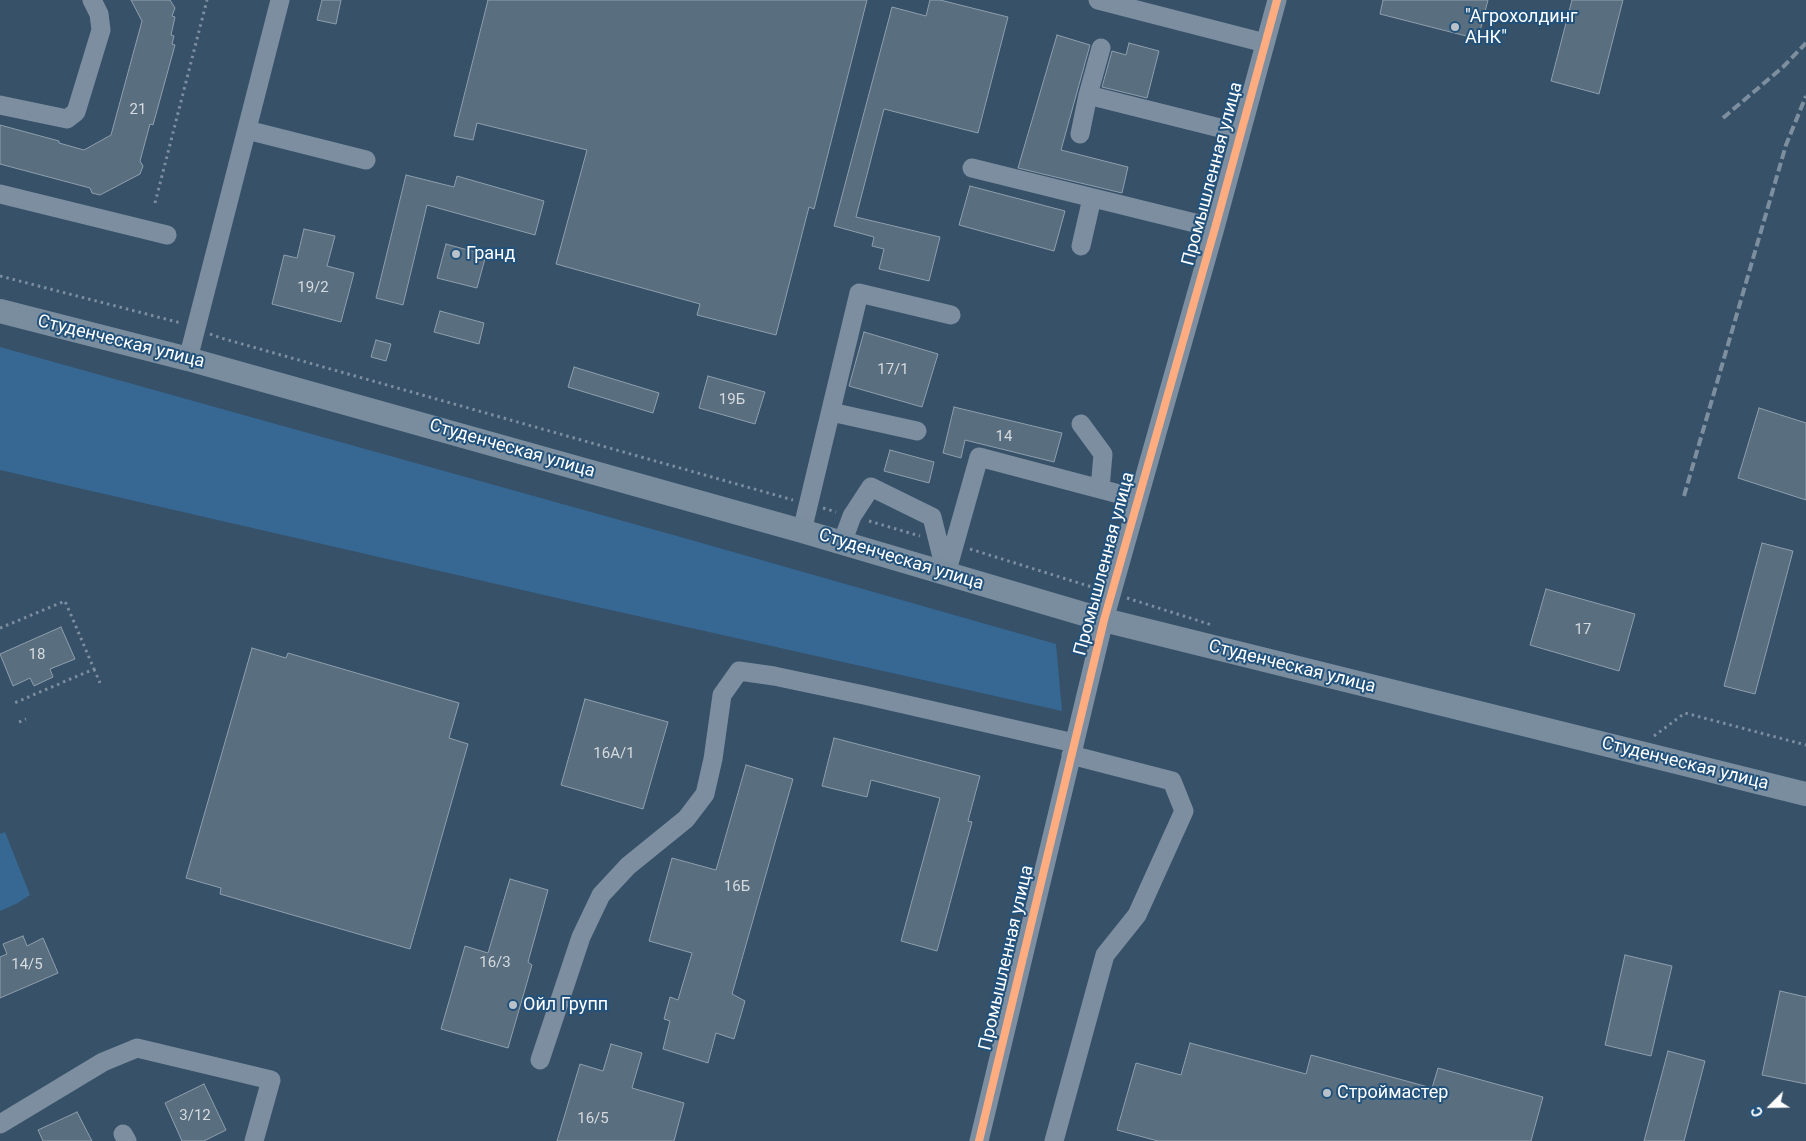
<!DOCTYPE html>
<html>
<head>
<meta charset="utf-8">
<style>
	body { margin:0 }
	#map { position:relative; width:1806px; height:1141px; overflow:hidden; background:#365168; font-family:Roboto,sans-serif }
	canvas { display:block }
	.north { position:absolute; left:1746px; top:1081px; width:50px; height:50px; -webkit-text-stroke:4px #22527c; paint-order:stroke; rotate:247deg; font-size:14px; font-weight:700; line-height:20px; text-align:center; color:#fff }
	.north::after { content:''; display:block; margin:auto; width:18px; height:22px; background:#fff; clip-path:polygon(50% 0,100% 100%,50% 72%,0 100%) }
</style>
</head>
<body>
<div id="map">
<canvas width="1806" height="1141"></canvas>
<div class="north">С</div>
</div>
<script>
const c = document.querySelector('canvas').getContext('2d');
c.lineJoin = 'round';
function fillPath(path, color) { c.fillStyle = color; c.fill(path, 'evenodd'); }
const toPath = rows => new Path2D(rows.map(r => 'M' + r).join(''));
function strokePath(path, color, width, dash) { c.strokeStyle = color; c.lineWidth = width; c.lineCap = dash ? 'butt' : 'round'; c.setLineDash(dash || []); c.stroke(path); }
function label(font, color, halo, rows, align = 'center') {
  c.font = font + ' Roboto,sans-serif'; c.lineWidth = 4; c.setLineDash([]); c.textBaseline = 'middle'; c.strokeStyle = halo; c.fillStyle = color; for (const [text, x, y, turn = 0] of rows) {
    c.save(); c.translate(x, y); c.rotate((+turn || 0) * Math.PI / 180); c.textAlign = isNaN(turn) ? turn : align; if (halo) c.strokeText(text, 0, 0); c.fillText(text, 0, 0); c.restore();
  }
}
fillPath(toPath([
	[0,347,677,536,1056,644,1062,711,566,600,0,470],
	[5,832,30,895,16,904,0,911,0,834]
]), '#366893');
const building = toPath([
	[131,0,170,0,175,8,172,16,175,17,171,35,174,36,172,44,175,45,153,125,150,124,140,161,143,166,140,174,100,195,92,193,90,188,0,164,0,125,59,141,59,143,84,150,111,135,142,21,131,0],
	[322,0,341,0,336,24,317,20,322,0],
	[488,0,867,0,814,209,809,207,776,335,697,315,700,304,556,264,587,150,477,123,473,140,454,136,488,0],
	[930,0,940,0,1008,17,978,133,884,109,856,217,940,237,929,281,879,269,884,249,872,246,874,237,834,226,892,7,926,16,930,0],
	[1383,0,1488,0,1478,39,1380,14,1383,0],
	[1572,0,1623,0,1599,94,1551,81,1572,0],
	[1057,35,1090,45,1061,150,1128,167,1122,193,1018,168,1057,35],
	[1129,43,1159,51,1147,98,1102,87,1112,51,1126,55,1129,43],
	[406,175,454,187,457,176,544,201,535,235,427,205,403,305,376,298,406,175],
	[970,186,1065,211,1054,251,959,225,970,186],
	[304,229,335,236,327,266,354,273,341,322,272,304,284,255,297,258,304,229],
	[446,244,486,255,477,288,437,278,446,244],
	[440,311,484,323,479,344,434,332,440,311],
	[864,332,938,354,922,407,849,386,864,332],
	[376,340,391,344,386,361,371,357,376,340],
	[574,367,659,393,653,413,568,387,574,367],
	[708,376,765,392,755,424,699,408,708,376],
	[954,407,1062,433,1054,462,965,440,961,458,943,453,954,407],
	[1759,408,1806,423,1806,500,1738,478,1759,408],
	[890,450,934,462,929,483,884,471,890,450],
	[1762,543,1793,551,1755,694,1724,686,1762,543],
	[1546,589,1635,614,1619,671,1530,645,1546,589],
	[61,627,75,659,50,669,53,677,34,686,30,678,13,686,0,654,61,627],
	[252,648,286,658,288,653,459,703,449,738,468,744,410,949,220,894,221,888,186,878,252,648],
	[585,699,668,722,643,809,561,785,585,699],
	[834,738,980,776,968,821,972,822,937,951,901,941,940,798,871,780,867,797,822,786,834,738],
	[746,765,793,779,732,994,745,1001,734,1039,716,1033,708,1063,663,1049,670,1021,664,1019,670,997,678,1000,692,953,649,941,672,858,716,870,746,765],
	[510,879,548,890,528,962,532,965,508,1048,441,1029,465,946,488,953,510,879],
	[23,936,27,946,43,938,58,973,0,998,0,957,7,954,3,944,23,936],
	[1625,955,1672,966,1651,1056,1605,1045,1625,955],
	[1780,991,1806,997,1806,1084,1762,1075,1780,991],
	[1190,1043,1306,1074,1311,1055,1432,1088,1438,1068,1543,1097,1531,1141,1158,1141,1117,1130,1136,1063,1181,1075,1190,1043],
	[611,1044,642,1053,632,1088,684,1103,674,1141,557,1141,580,1064,603,1071,611,1044],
	[1668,1051,1705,1061,1684,1141,1644,1141,1668,1051],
	[204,1084,226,1130,204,1141,182,1141,165,1103,204,1084],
	[77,1112,92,1141,43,1141,38,1130,77,1112]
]);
fillPath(building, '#596e7f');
strokePath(building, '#8f9fad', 1);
strokePath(toPath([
	[155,203,207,0],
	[0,276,181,323],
	[210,334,221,338,793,500],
	[823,508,836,512],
	[869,521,920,536],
	[970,549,1095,588],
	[1127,598,1212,625],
	[0,628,65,601,94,669,12,704],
	[94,669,100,683],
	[19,722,26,719],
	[1654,736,1685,713,1806,745]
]), '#7c8e9f', 3, [2.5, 4]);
strokePath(toPath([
	[1098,0,1265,43],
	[1088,95,1240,133],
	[0,105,67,119,76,112,101,30,99,14,92,0],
	[247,130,366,160],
	[1080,134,1088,95,1101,48],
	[972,168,1215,228],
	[0,194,167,235],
	[1081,246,1092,198],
	[188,359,280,0],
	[831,412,917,431],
	[1081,424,1103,454,1100,489],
	[802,531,859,293,951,315],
	[842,543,852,516,871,487,932,517,946,573],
	[946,574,979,457,1138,499],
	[540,1060,581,937,601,895,628,866,686,819,705,794,713,759,722,695,739,671,774,676,864,695,1074,743],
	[0,1124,103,1062,137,1048,271,1080,254,1141],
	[123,1134,127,1141],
	[979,1141,1104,620,1215,228,1277,0],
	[1054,1141,1105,955,1137,915,1184,811,1172,781,1071,755]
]), '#7c8e9f', 19);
strokePath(toPath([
	[0,311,188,359,802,531,1104,620,1806,794]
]), '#7a8d9e', 24);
strokePath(toPath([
	[1723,118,1783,67,1806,43],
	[1684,496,1786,145,1806,96]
]), '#7d8f9f', 4, [9, 4]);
strokePath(toPath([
	[979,1141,1104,620,1215,228,1277,0]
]), '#ffac80', 8);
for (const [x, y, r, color] of [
	[1455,27,5,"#b9c2ca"],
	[456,254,5,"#b9c2ca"],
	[513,1005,5,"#b9c2ca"],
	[1327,1093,5,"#b9c2ca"]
]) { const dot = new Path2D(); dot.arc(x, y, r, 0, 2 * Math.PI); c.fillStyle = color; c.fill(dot); strokePath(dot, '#22527c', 2); }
label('15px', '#d6dbdf', null, [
	["21",138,110],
	["19/2",313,288],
	["17/1",893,370],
	["19Б",732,400],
	["14",1004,437],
	["17",1583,630],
	["18",37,655],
	["16А/1",614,754],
	["16Б",737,887],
	["16/3",495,963],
	["14/5",27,965],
	["3/12",195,1116],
	["16/5",593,1119]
]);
label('18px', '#fff', '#22527c', [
	["\"Агрохолдинг",1465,17],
	["АНК\"",1465,38],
	["Гранд",466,254],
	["Ойл Групп",523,1005],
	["Строймастер",1337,1093]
], 'left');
label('18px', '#fff', '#22527c', [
	["Промышленная улица",1213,174,-75],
	["Студенческая улица",121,342,14],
	["Студенческая улица",512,449,16],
	["Студенческая улица",901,560,17],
	["Промышленная улица",1105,564,-75],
	["Студенческая улица",1292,667,14],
	["Студенческая улица",1685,764,14],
	["Промышленная улица",1007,958,-77]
]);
</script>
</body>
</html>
